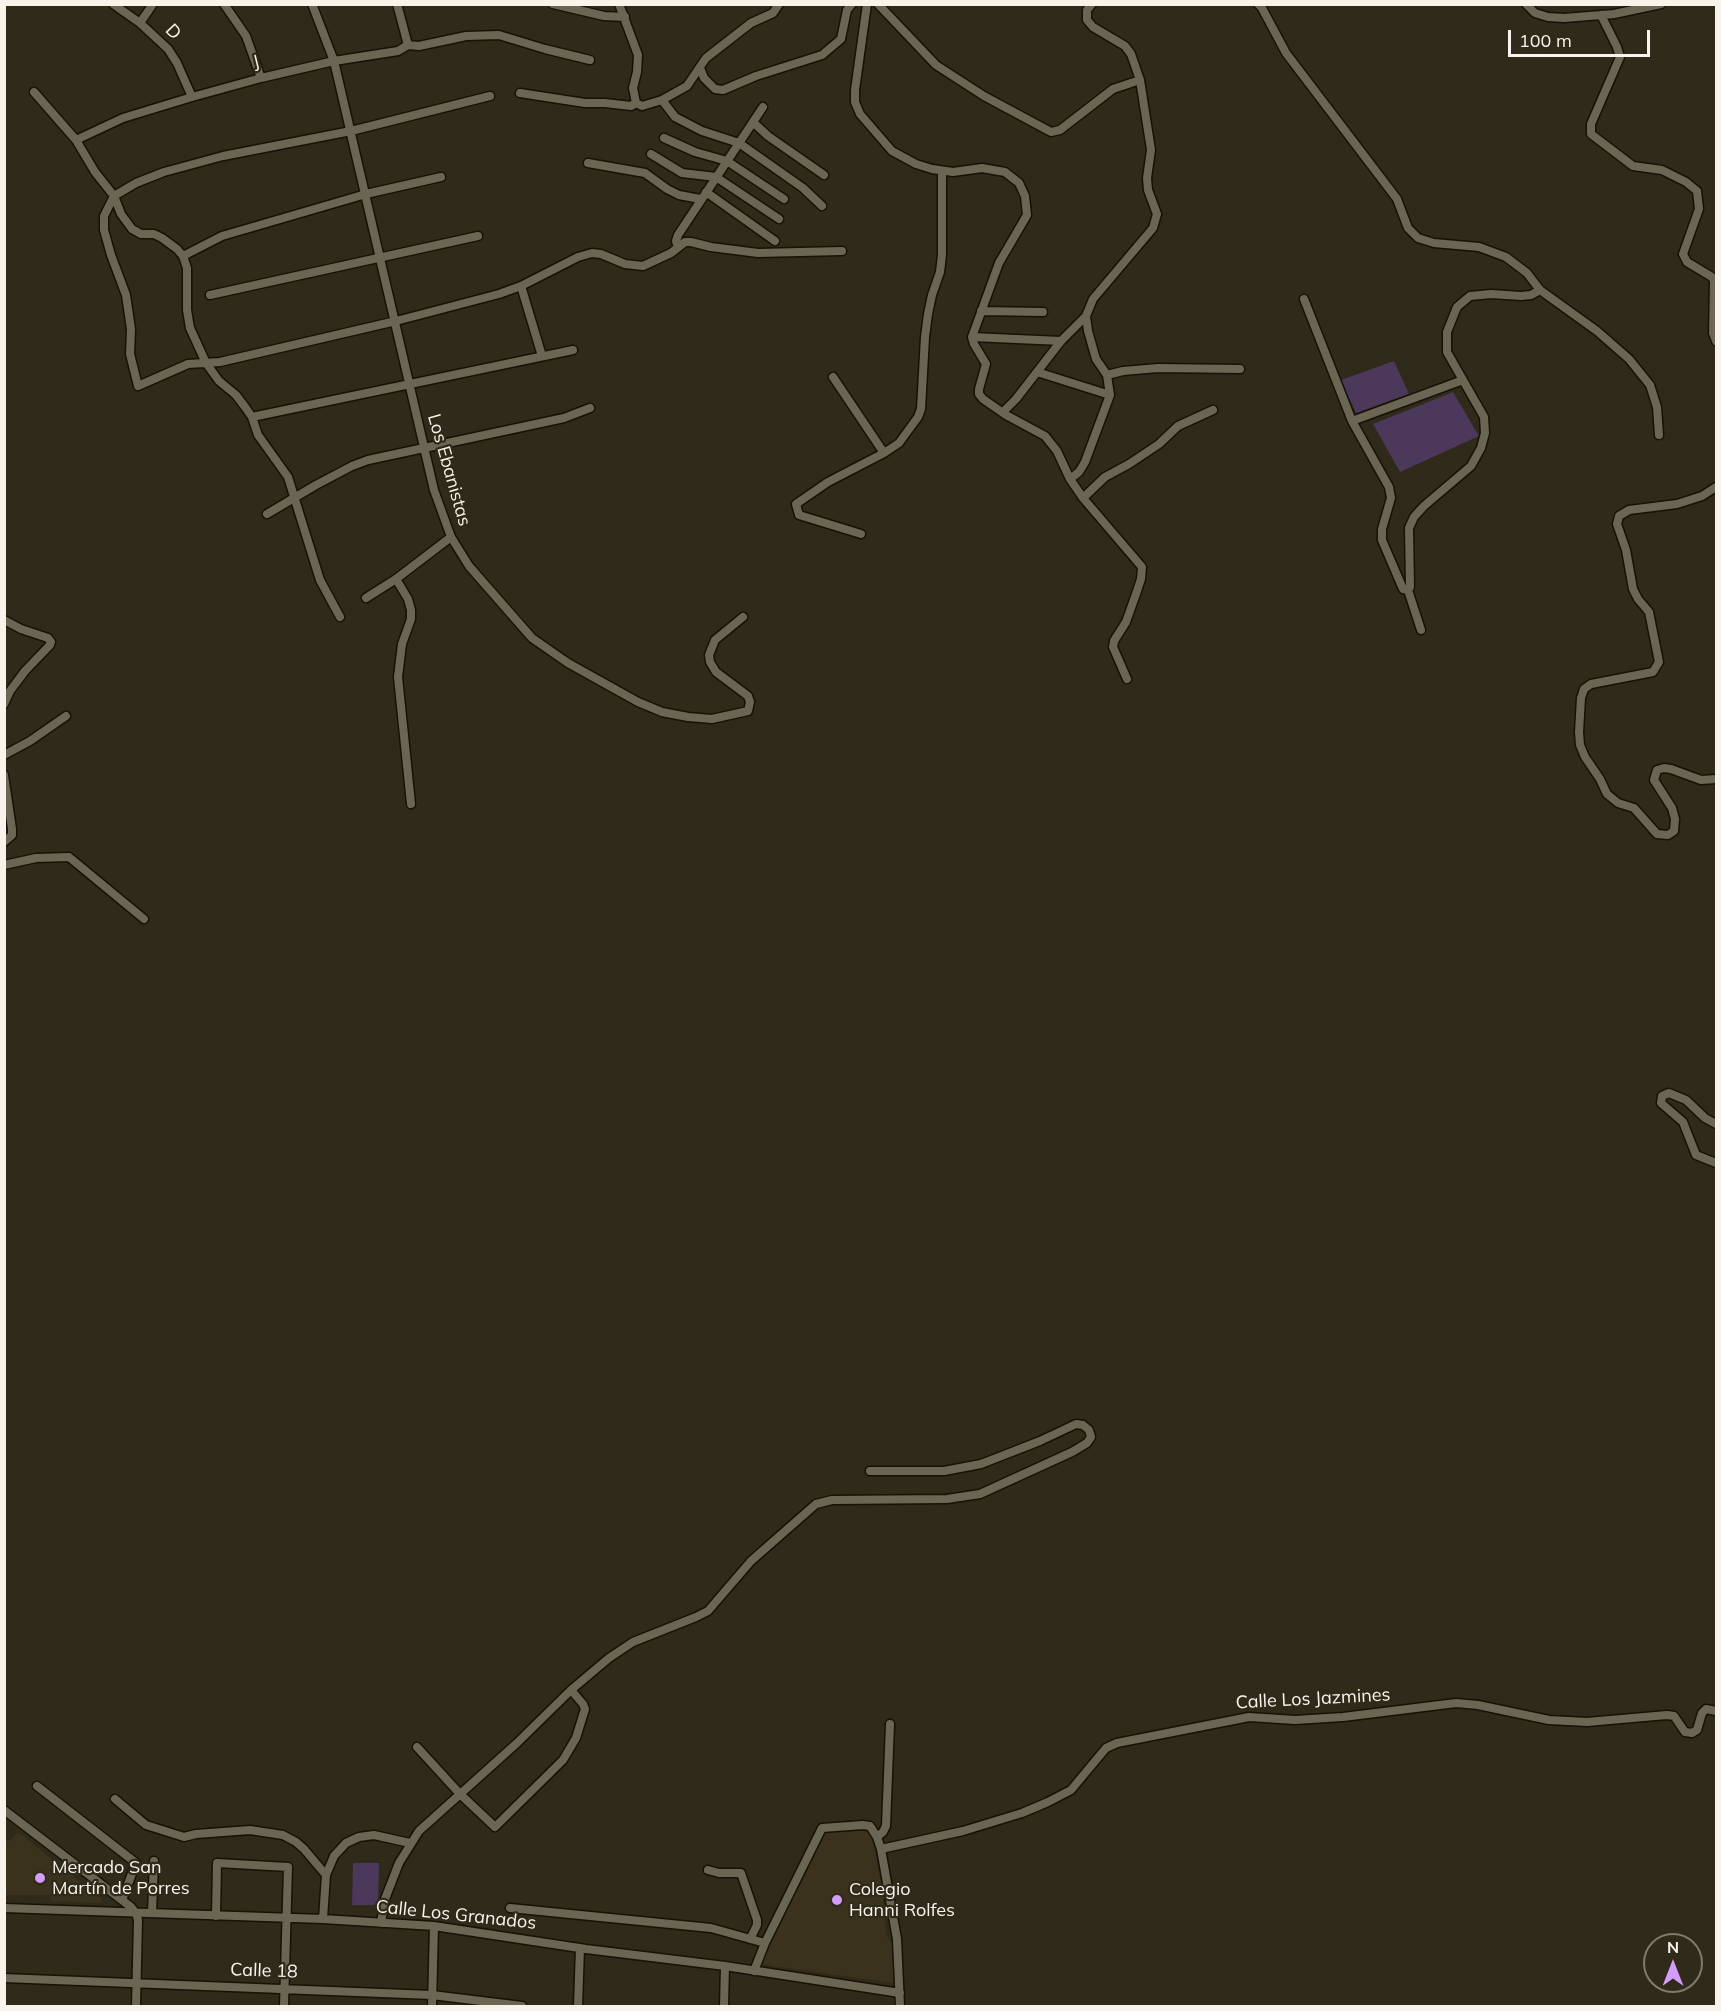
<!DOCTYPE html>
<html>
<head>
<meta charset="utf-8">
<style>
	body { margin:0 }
	#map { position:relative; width:1721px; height:2011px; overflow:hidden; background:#2f2a1a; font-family:Mulish,sans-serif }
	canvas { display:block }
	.frame { position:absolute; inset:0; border:6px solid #f8f4eb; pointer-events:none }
	.north { position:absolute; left:1643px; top:1933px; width:60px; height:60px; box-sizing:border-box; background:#2f2a1a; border:2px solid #7f7b6e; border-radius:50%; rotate:0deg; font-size:16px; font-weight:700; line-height:24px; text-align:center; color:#f8f4eb }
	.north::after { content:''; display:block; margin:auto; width:21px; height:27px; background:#d49cfb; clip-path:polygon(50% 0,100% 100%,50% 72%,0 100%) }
	.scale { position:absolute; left:1508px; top:30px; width:142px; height:27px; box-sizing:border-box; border:3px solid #f8f4eb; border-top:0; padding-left:8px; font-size:18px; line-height:21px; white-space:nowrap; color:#f8f4eb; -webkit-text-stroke:4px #2f2a1a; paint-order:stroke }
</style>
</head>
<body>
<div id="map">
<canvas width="1721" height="2011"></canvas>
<div class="frame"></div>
<div class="north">N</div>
<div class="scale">100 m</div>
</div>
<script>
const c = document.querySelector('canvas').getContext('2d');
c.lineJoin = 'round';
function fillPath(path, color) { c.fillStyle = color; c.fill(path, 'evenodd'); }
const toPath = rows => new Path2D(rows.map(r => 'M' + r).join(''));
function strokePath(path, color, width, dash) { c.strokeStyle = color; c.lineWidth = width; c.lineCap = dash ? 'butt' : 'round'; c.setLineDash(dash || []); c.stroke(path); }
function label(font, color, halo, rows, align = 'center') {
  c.font = font + ' Mulish,sans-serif'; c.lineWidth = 4.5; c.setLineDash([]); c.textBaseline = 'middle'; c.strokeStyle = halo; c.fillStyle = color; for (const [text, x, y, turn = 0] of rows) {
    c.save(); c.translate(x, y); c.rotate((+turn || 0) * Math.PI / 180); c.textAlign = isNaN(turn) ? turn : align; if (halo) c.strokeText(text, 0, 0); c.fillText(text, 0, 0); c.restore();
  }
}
fillPath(toPath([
	[864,1827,871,1830,882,1889,886,1934,895,1949,893,1983,760,1964,823,1829],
	[18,1832,102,1899,101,1903,51,1901,51,1895,5,1895,5,1841,11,1840]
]), '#3b321d');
fillPath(toPath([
	[1394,361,1409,394,1356,413,1341,380],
	[1453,392,1479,436,1400,472,1373,424],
	[353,1863,379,1863,378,1905,352,1905]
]), '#4c385a');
const minor = toPath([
	[113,4,140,23,168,49,177,63,192,97],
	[224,4,246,36,261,78],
	[312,4,334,61,434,490,451,537,469,566,532,638,568,663,638,702,662,712,688,717,712,719,748,711,750,702,748,696,716,672,710,662,709,655,715,640,743,617],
	[397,4,408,45],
	[553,4,604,16,625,17],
	[619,4,638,55,637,72,633,88,636,103,642,106,662,100,687,86,706,58,751,23,773,13,779,4],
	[867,4,855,90,855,102,860,114,892,151,916,164,932,169,953,172,982,168,1005,172,1019,183,1025,196,1027,215,999,263,972,337,974,344,986,364,979,389,979,394,983,399,1006,415,1045,436,1057,451,1070,479,1083,498,1142,567,1141,579,1136,594,1126,622,1114,641,1113,647,1127,679],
	[878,4,936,65,984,96,1051,132,1060,130,1113,89,1140,80],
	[1258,4,1262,8,1286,53,1397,199,1408,228,1418,238,1434,243,1479,247,1506,257,1527,273,1540,290,1597,331,1629,359,1650,385,1657,407,1659,435],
	[1526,4,1535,13,1548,17,1564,18,1614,14,1661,4],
	[1601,15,1617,47,1620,57,1591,124,1591,134,1633,166,1662,170,1686,182,1697,191,1699,209,1683,254,1687,262,1712,277,1714,281,1713,333,1716,341],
	[140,23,153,4],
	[408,45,419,46,466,36,499,35,545,49,590,60],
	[700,68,704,78,715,89,723,90,756,76,822,55,841,39,847,10,852,4],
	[34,92,76,140,95,172,114,196,121,214,132,229,141,234,154,234,162,238,177,249,183,256,187,268,187,310,190,328,206,363,219,381,236,395,245,407,252,417,258,435,288,477,320,580,340,617],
	[520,93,585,103,605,103,631,106,636,103],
	[490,96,351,131,223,156,164,172,136,183,114,196,104,216,104,230,111,255,126,295,131,329,130,354,138,386,188,364,220,362,396,321,499,294,521,286,578,257,592,253,601,254,625,264,643,266,671,253,685,242,691,242,711,247,758,253,842,251],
	[662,100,675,117,702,131,739,143,803,188,822,206],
	[754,123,768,136,824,175],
	[664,138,695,152,727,161,784,199],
	[76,140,123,118,192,97,261,78,334,61,398,51,408,45],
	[651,154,682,173,716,177,779,219],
	[588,163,645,173,667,189,679,195,700,199],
	[706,192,775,241],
	[678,247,676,241,678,235,763,107],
	[183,256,222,236,366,194,441,177],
	[521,286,542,356],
	[210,295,478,236],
	[1304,299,1352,421,1389,487,1391,498,1382,529,1382,540,1403,589,1408,590,1421,630],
	[981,311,1043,312],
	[972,337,1061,341],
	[1037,372,1110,395],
	[1107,375,1123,371,1158,368,1240,369],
	[833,377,884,453],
	[1003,412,1016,399,1061,341,1086,316],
	[252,417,573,350],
	[1352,421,1463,380],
	[1070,479,1079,472,1085,462,1110,395,1107,375,1096,359,1088,331,1086,316,1093,299,1153,228,1157,214,1148,190,1147,178,1151,150,1140,80,1131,54,1125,46,1093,27,1087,20,1087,10,1092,4],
	[1716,487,1702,496,1677,504,1629,510,1619,516,1617,524,1626,550,1633,589,1638,599,1649,612,1659,662,1653,672,1591,684,1584,689,1581,698,1579,732,1580,745,1585,757,1600,779,1607,794,1618,803,1634,808,1657,834,1668,835,1674,831,1675,819,1672,808,1654,780,1657,770,1664,768,1671,769,1701,780,1716,779],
	[1083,498,1105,477,1129,464,1159,444,1178,426,1213,410],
	[267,514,316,485,352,466,368,460,564,418,590,408],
	[861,534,799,515,796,504,828,482,884,453,899,443,918,417,921,409,925,337,928,314,932,295,940,272,942,255,942,171],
	[396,579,408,599,411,610,411,619,402,644,398,677,411,804],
	[1408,590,1410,587,1409,528,1414,517,1424,506,1471,466,1481,448,1485,433,1484,417,1447,352,1447,332,1457,307,1470,296,1491,294,1521,296,1531,295,1540,290],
	[366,598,396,579,451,537],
	[4,620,21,629,48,638,51,642,50,645,25,671,10,691,4,704],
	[4,755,30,741,66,716],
	[4,775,12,829,12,835,4,842],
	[4,865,36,858,69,857,144,919],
	[1716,1124,1705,1118,1686,1100,1669,1093,1662,1096,1661,1103,1683,1122,1696,1155,1716,1163],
	[417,1747,460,1794,495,1827,563,1760,576,1738,585,1709,583,1704,571,1690],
	[37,1786,136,1863,122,1900],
	[115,1799,146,1825,184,1837,196,1834,250,1830,283,1835,296,1842,304,1849,326,1875],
	[4,1810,131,1907,136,1913,138,1920,136,2006],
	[877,1837,883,1832,886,1826,890,1724],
	[881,1849,963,1831,1022,1813,1048,1802,1071,1790,1106,1748,1117,1743,1249,1717,1295,1720,1343,1717,1456,1703,1478,1705,1549,1720,1587,1722,1667,1715,1674,1716,1685,1732,1692,1733,1697,1730,1702,1713,1706,1709,1716,1711],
	[708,1870,719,1873,741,1873,757,1920,757,1925,750,1939],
	[4,1908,323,1919,434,1926,586,1949,725,1966,900,1993],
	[510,1908,711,1928,765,1943],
	[152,1913,154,1861],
	[216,1916,217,1863,288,1867,284,2006],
	[323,1919,326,1875,334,1856,346,1843,359,1837,374,1835,410,1843],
	[381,1923,385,1899,399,1863,419,1831,517,1743,571,1690,609,1658,633,1642,696,1617,708,1611,751,1561,816,1504,832,1500,947,1499,980,1494,1072,1452,1087,1443,1091,1437,1089,1430,1083,1425,1076,1424,1040,1441,981,1464,944,1471,870,1471],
	[754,1971,765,1943,822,1828,863,1825,870,1826,877,1837,881,1849,897,1939,900,2006],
	[4,1978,432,1995,522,2006],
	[432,2006,434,1926],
	[578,2006,580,1948],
	[724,2006,725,1966]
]);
strokePath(minor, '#171205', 11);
strokePath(minor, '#6b6554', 8);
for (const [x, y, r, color] of [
	[40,1878,6,"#d49cfb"],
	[837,1900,6,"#d49cfb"]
]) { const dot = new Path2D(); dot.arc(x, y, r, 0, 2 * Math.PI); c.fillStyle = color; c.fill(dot); strokePath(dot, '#2f2a1a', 2); }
label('18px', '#f8f4eb', '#2f2a1a', [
	["D",173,32,47],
	["J",256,62,-14],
	["Los Ebanistas",449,470,74],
	["Calle Los Jazmines",1313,1699,-3],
	["Calle Los Granados",456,1915,6],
	["Calle 18",264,1971,2]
]);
label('18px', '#f8f4eb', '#2f2a1a', [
	["Mercado San",52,1868],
	["Martín de Porres",52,1889],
	["Colegio",849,1890],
	["Hanni Rolfes",849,1911]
], 'left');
</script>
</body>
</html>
